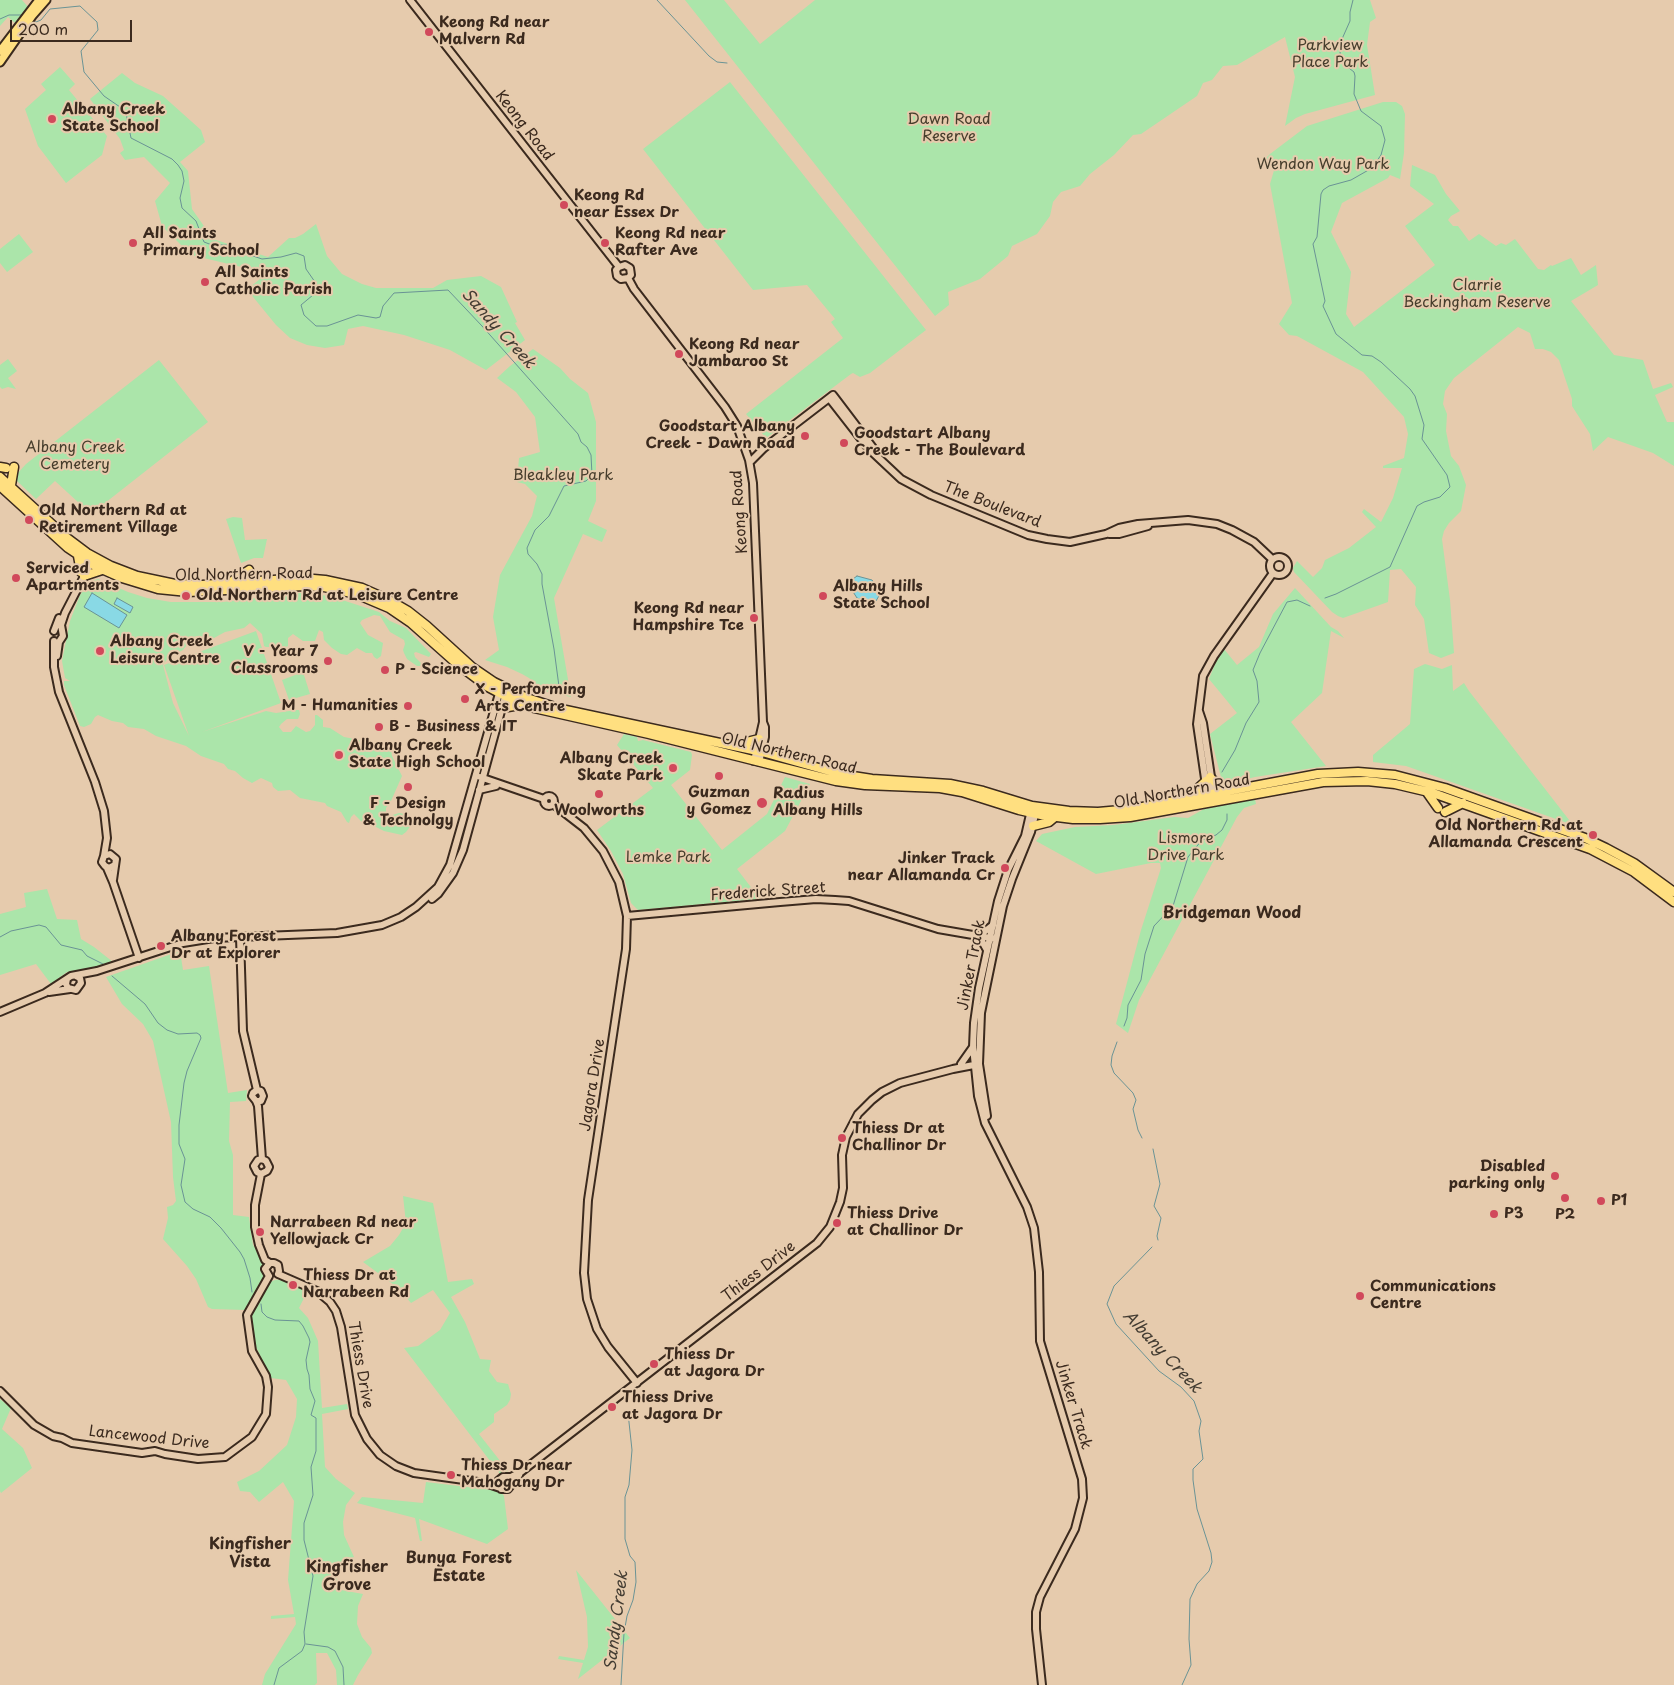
<!DOCTYPE html>
<html>
<head>
<meta charset="utf-8">
<style>
	body { margin:0 }
	#map { position:relative; width:1674px; height:1685px; overflow:hidden; background:#e6cbad; font-family:"Playpen Sans",sans-serif }
	canvas { display:block }
	.scale { position:absolute; left:10px; top:20px; width:122px; height:22px; box-sizing:border-box; border:2px solid #3b2a1e; border-top:0; padding-left:6px; font-size:15px; line-height:18px; white-space:nowrap; color:#3b2a1e; -webkit-text-stroke:4px #e6cbad; paint-order:stroke }
</style>
</head>
<body>
<div id="map">
<canvas width="1674" height="1685"></canvas>
<div class="scale">200 m</div>
</div>
<script>
const c = document.querySelector('canvas').getContext('2d');
c.lineJoin = 'round';
function fillPath(path, color) { c.fillStyle = color; c.fill(path, 'evenodd'); }
const toPath = rows => new Path2D(rows.map(r => 'M' + r).join(''));
function strokePath(path, color, width, dash) { c.strokeStyle = color; c.lineWidth = width; c.lineCap = dash ? 'butt' : 'round'; c.setLineDash(dash || []); c.stroke(path); }
function label(font, color, halo, rows, align = 'center') {
  c.font = font + ' "Playpen Sans",sans-serif'; c.lineWidth = 4; c.setLineDash([]); c.textBaseline = 'middle'; c.strokeStyle = halo; c.fillStyle = color; for (const [text, x, y, turn = 0] of rows) {
    c.save(); c.translate(x, y); c.rotate((+turn || 0) * Math.PI / 180); c.textAlign = isNaN(turn) ? turn : align; if (halo) c.strokeText(text, 0, 0); c.fillText(text, 0, 0); c.restore();
  }
}
fillPath(toPath([
	[0,0,22,0,28,7,15,23,8,17,0,26],
	[685,0,724,0,760,44,815,0,1370,0,1376,18,1370,22,1367,45,1375,95,1305,114,1296,118,1285,126,1295,77,1285,37,1237,65,1223,66,1212,80,1203,83,1197,96,1141,134,1133,135,1114,155,1090,174,1080,186,1061,192,1053,202,1050,216,1037,234,1012,246,1008,256,980,279,948,292,949,305,935,316],
	[60,67,75,84,69,90,107,136,102,155,66,183,38,146,25,109,46,90,41,84],
	[122,73,135,83,163,96,201,130,205,142,180,162,188,171,192,209,213,239,268,257,289,238,295,238,303,234,316,224,327,256,342,274,362,284,376,288,433,288,447,280,481,276,501,287,517,322,515,323,525,340,486,370,450,350,404,335,363,326,348,329,344,345,325,348,307,345,290,338,276,325,249,292,250,287,265,275,254,270,191,255,162,226,155,201,170,183,144,157,125,160,120,153,124,150,120,139,90,99],
	[730,82,926,330,870,373,860,377,853,373,851,374,766,438,746,414,843,338,831,322,835,319,807,285,753,290,643,149],
	[1383,102,1396,102,1402,106,1405,114,1404,153,1400,179,1390,175,1388,178,1342,203,1331,232,1351,272,1346,314,1354,327,1435,265,1405,226,1434,204,1410,186,1412,165,1435,175,1446,194,1460,211,1451,216,1448,220,1453,226,1458,226,1469,241,1479,234,1496,246,1501,243,1506,245,1515,239,1538,269,1544,270,1551,265,1552,266,1571,258,1581,275,1596,265,1598,285,1571,301,1614,355,1643,360,1653,389,1671,383,1673,387,1655,395,1667,422,1674,422,1674,466,1653,453,1608,437,1593,451,1590,434,1572,406,1572,399,1559,360,1551,352,1543,349,1535,349,1530,333,1518,327,1454,378,1445,391,1443,404,1447,414,1446,431,1451,456,1459,466,1466,485,1461,511,1449,523,1444,531,1442,539,1450,600,1454,653,1441,658,1429,653,1424,619,1415,605,1416,587,1401,569,1390,570,1388,602,1343,618,1338,616,1332,612,1294,572,1293,568,1297,561,1313,577,1322,568,1325,560,1349,548,1376,527,1362,512,1364,509,1381,522,1393,498,1402,468,1383,468,1383,466,1404,458,1408,434,1404,417,1363,372,1297,336,1289,335,1279,324,1292,303,1270,184,1275,167,1262,162,1270,154,1307,126],
	[19,234,33,252,7,272,0,263,0,249],
	[533,349,560,368,570,379,588,393,596,422,596,501,588,521,607,530,602,542,583,534,554,598,571,697,544,691,529,678,522,674,507,667,485,660,499,650,493,617,500,575,532,516,537,496,525,484,517,482,519,458,540,452,535,417,516,392,497,378,510,366],
	[8,359,17,371,8,378,16,389,8,387,2,389,0,387,0,365],
	[159,360,208,422,91,514,55,481,36,499,17,481,17,474,26,464],
	[233,517,242,518,245,540,267,539,263,558,254,558,241,563,226,519],
	[98,579,128,592,147,598,171,602,223,602,300,593,330,596,379,612,390,621,406,628,431,654,429,657,416,652,414,653,415,657,421,663,421,666,417,666,407,659,404,653,403,650,405,644,404,640,390,632,380,616,374,615,362,620,360,623,368,635,383,643,381,656,377,659,374,657,372,653,366,653,357,648,347,655,341,654,332,648,324,640,323,632,319,630,315,641,303,641,293,634,288,638,288,646,286,647,266,647,264,646,262,634,250,623,244,628,225,632,214,638,205,639,197,636,193,637,183,650,168,658,163,665,173,703,189,736,164,665,256,631,281,703,202,732,266,711,276,713,296,710,299,710,300,714,298,719,287,719,281,724,279,727,283,732,291,732,296,726,306,732,310,731,315,725,315,715,317,715,323,720,323,727,330,728,344,737,360,740,362,746,388,747,391,750,392,756,402,776,391,801,386,808,386,814,389,816,399,813,405,814,413,823,406,832,402,835,384,831,374,826,372,820,363,823,354,814,351,817,349,823,347,822,341,812,327,806,325,803,300,798,290,790,278,791,273,787,272,783,261,778,252,783,243,778,235,771,228,769,224,764,201,756,186,746,156,736,144,729,128,727,123,723,112,721,98,715,95,717,91,724,84,727,80,726,64,685,64,681,70,681,65,678,62,661,70,621,80,595,90,582],
	[1295,588,1331,627,1338,631,1344,638,1331,631,1322,693,1291,722,1326,766,1255,777,1223,785,1210,734,1237,713,1209,679,1217,659,1224,649,1237,665,1259,647,1273,614],
	[1425,664,1442,669,1452,665,1453,691,1464,683,1469,691,1573,825,1406,766,1373,762,1373,755,1410,724,1414,669],
	[303,672,310,694,289,700,282,680],
	[624,734,637,737,638,741,643,740,691,752,692,755,690,770,671,785,722,850,767,814,785,777,810,784,785,831,737,869,760,899,638,910,631,903,623,874,611,851,597,830,653,788,617,745],
	[1255,799,1256,804,1244,808,1237,817,1139,1000,1128,1033,1116,1024,1141,930,1161,868,1160,863,1151,863,1096,874,1036,841,1042,834,1075,827,1114,825,1174,817,1188,818,1204,809],
	[47,889,57,919,77,920,81,939,94,947,113,962,80,971,67,972,51,984,36,964,0,975,0,914,26,907,24,893],
	[180,951,183,970,209,966,228,1093,247,1090,246,1101,230,1102,229,1141,233,1155,233,1215,249,1217,253,1245,266,1262,261,1269,265,1278,245,1310,212,1309,208,1307,196,1279,187,1266,163,1239,168,1218,167,1207,173,1205,176,1201,173,1177,171,1122,153,1041,143,1024,122,1004,106,977],
	[403,1196,433,1203,448,1282,472,1279,474,1284,451,1297,465,1322,480,1359,491,1360,489,1371,497,1382,508,1384,511,1394,510,1400,507,1405,494,1414,494,1422,479,1434,508,1471,500,1474,404,1348,418,1346,440,1330,450,1313,433,1290,411,1303,397,1287,363,1262,390,1246,399,1235,406,1223],
	[282,1279,308,1290,299,1308,308,1318,318,1341,322,1408,347,1404,348,1409,322,1414,325,1467,336,1479,355,1493,346,1505,343,1522,344,1535,354,1557,332,1567,341,1590,363,1594,358,1606,357,1624,362,1637,371,1648,372,1653,358,1675,353,1685,337,1685,336,1670,327,1653,316,1653,317,1683,315,1685,262,1685,265,1674,296,1624,295,1617,271,1619,271,1616,294,1614,288,1580,294,1501,283,1482,259,1502,250,1492,240,1491,237,1482,259,1471,287,1445,296,1417,297,1399,286,1380,271,1378,256,1347,252,1331,251,1319,253,1313,270,1282,275,1280],
	[0,1399,11,1408,2,1429,23,1448,32,1468,1,1493,0,1491],
	[426,1482,500,1491,504,1496,508,1529,487,1544,419,1519,422,1541,420,1541,415,1518,357,1503,362,1497,423,1503],
	[576,1570,630,1638,578,1679,583,1663,558,1659,559,1656,584,1660,588,1647,587,1617]
]), '#abe5aa');
const water = toPath([
	[857,576,872,580,877,586,880,590,880,594,876,601,864,601,857,598,850,587,853,579,857,576],
	[92,593,127,615,119,628,84,607,92,593],
	[117,598,133,607,130,613,114,604,117,598]
]);
fillPath(water, '#89d9e5');
strokePath(water, '#6a9395', 1);
strokePath(toPath([
	[657,0,709,56,717,62,727,63],
	[0,19,9,15,22,15],
	[32,21,36,22,41,20,50,9,80,6,97,22,98,30,81,51,84,72,104,96,120,107,126,113,131,138,172,159,178,165,182,171,184,181,180,198,182,208,196,221,204,242,212,245,232,245,250,255,262,259,281,257,296,253,304,256,306,269,315,282,316,287,313,295,301,305,304,315,316,326,327,326,358,315,376,318,380,317,383,306,394,293,448,290,482,326,578,434,581,442,587,447,591,455,592,475,586,481,564,486,549,516,535,530,527,548,528,554,537,564,542,574,542,584,554,649,560,694],
	[1325,598,1336,594,1390,567,1417,506,1424,502,1440,497,1450,487,1447,475,1422,439,1424,425,1415,396,1410,389,1381,362,1372,356,1362,355,1336,334,1323,306,1325,301,1313,244,1317,237,1321,194,1323,190,1329,186,1351,180,1372,168,1381,155,1385,140,1381,126,1361,111,1354,94,1355,76,1354,72,1345,65,1340,53,1342,39,1350,21,1350,12,1353,0],
	[1222,772,1235,750,1246,723,1259,702,1257,681,1253,670,1260,653,1287,602,1297,600,1310,606],
	[0,937,11,931,39,925,46,927,61,945,82,950,87,956,103,964],
	[112,976,145,1004,158,1023,167,1030,178,1034,197,1033,200,1035,201,1038,187,1071,184,1083,179,1125,179,1144,185,1159,181,1185,185,1202,193,1209,210,1217,221,1228,240,1252,244,1259,250,1278,252,1292],
	[1124,1026,1127,1018,1128,1005,1141,980,1145,954,1154,926,1173,906,1188,857,1202,840,1216,835,1222,830,1227,820,1227,814],
	[1117,1042,1112,1056,1111,1065,1114,1073,1133,1093,1136,1100,1133,1109,1138,1130,1142,1138],
	[1153,1149,1160,1184,1154,1206,1161,1218,1157,1236,1158,1240],
	[1152,1247,1114,1286,1107,1304,1116,1324,1159,1371,1181,1387,1194,1401,1201,1421,1199,1431,1203,1459,1193,1469,1193,1480,1197,1509,1211,1553,1212,1562,1209,1571,1197,1584,1190,1599,1189,1639,1191,1665,1182,1685],
	[261,1304,262,1312,267,1317,275,1320,299,1321,303,1326,309,1338,310,1342,306,1360,307,1369,309,1375,310,1389,315,1401,311,1415,316,1418,316,1451,311,1467,313,1495,304,1523,304,1540,313,1576,304,1632,305,1644,302,1651,279,1668,274,1685],
	[306,1644,328,1647,335,1651,343,1667,344,1685],
	[621,1685,624,1633,627,1616,633,1600,636,1582,635,1562,630,1556,625,1539,625,1497,629,1485,632,1450,628,1413]
]), '#6a9395', 1);
const secondary = toPath([
	[410,0,619,267],
	[619,267,625,265,630,268,631,275,628,278],
	[619,267,616,270,617,276,621,279,628,278],
	[628,278,634,289,725,407,737,426,749,460,753,483,763,722,754,761],
	[829,398,868,448,901,479,931,495,1028,535,1047,539,1070,542,1106,534,1119,528,1138,524,1188,520,1217,524,1232,530,1254,542,1272,559],
	[750,462,764,448,833,395,877,453],
	[1109,534,1119,534,1148,526],
	'1270 566a9 9 0 1 1 18 0a9 9 0 1 1-18 0Z',
	[54,631,59,618],
	[54,641,54,667,59,692,95,782,104,811,107,838,104,856],
	[57,656,59,642,63,636,61,625,65,613,93,559],
	[1199,711,1203,723,1214,797],
	[759,762,765,737,765,727,763,722],
	[480,777,544,799],
	[479,790,496,786],
	'544 801a5 5 0 1 1 10 0a5 5 0 1 1-10 0Z',
	[1208,799,1197,724,1203,676,1214,656,1273,573],
	[553,804,584,828,603,851,619,882,627,916,626,949,588,1200,584,1273,587,1299,597,1329,608,1347,637,1383],
	[1031,810,1025,836,1008,870,998,901,979,988,974,1023,973,1047,978,1096,985,1123,1027,1207,1034,1228,1039,1272,1040,1341,1082,1479,1083,1498,1075,1529,1040,1597,1036,1612,1036,1629,1042,1685],
	[107,868,113,882,139,958],
	[113,880,116,859,110,854,104,856,102,862,105,866,109,868,115,865],
	[432,899,438,894,453,873,463,850,506,693],
	[627,916,780,902,816,899,835,900,849,901,938,929,996,939],
	[240,937,243,1031,257,1090],
	[987,950,979,936,993,925],
	[67,979,66,984,68,988,76,990,81,983,80,978,76,976],
	[49,992,70,989],
	[0,1012,45,993,71,976,97,971,183,943,214,938,337,933,382,925,401,917,416,907,438,887,450,865,500,690],
	[961,1064,973,1047],
	[257,1090,253,1093,252,1096,256,1101,258,1106,262,1159],
	[256,1101,261,1101,263,1096,261,1091,257,1090],
	[987,1116,979,1064,981,1013,1003,906,1012,879,1031,832,1036,810],
	[261,1174,255,1205,255,1227,259,1245,265,1260,270,1263],
	[261,1174,267,1171,269,1167,266,1161,262,1159],
	[261,1174,257,1172,254,1166,258,1160,262,1159],
	[270,1263,274,1263,278,1265,279,1271,278,1274],
	[278,1274,317,1291,330,1302,336,1311,341,1327,355,1415,367,1439,380,1455,396,1466,414,1473,485,1483,500,1488],
	[269,1276,265,1269,270,1263],
	[0,1391,34,1425,53,1436,62,1438,72,1443,142,1453,155,1451,165,1454,198,1459,225,1457,252,1437,266,1414,268,1387,266,1376,252,1351,247,1315,269,1276],
	[498,1481,503,1477,511,1477,521,1472,817,1243,830,1227,840,1202,843,1188,842,1155,846,1137,858,1114,872,1100,882,1092,900,1083,953,1069,979,1064],
	[498,1485,501,1489,508,1489,519,1475]
]);
const primary = toPath([
	[0,51,39,0],
	[0,62,32,16,46,0]
]);
const highway = toPath([
	[0,467,6,468],
	[0,477,67,538,87,553,111,566,137,576,175,584,202,585,302,578,325,580,362,588,389,600,408,611,427,626,472,667,494,682,527,698,561,709,762,752,840,774,872,779,950,784,983,791,1032,806,1069,811,1098,812,1132,809,1318,774,1358,772,1395,775,1445,788,1585,838,1606,848,1634,863,1674,892],
	[11,485,14,467],
	[0,486,68,548,95,566,122,578,158,589,188,592,304,586,324,587,356,594,389,608,411,623,456,663,488,687,511,699,534,708,649,734,836,781,865,785,940,788,962,792,1019,810,1041,815,1073,819,1100,819,1130,817,1323,782,1367,781,1395,784,1433,793,1590,849,1634,872,1674,902],
	[78,556,81,572],
	[84,576,102,570],
	[229,583,249,570],
	[502,708,514,706,518,702],
	[736,746,743,743,759,739],
	[1210,777,1224,791],
	[1426,791,1438,808],
	[1187,798,1206,781],
	[1445,812,1463,803],
	[1033,826,1049,822,1055,817]
]);
strokePath(secondary, '#3b2a1e', 10);
strokePath(primary, '#3b2a1e', 11);
strokePath(highway, '#3b2a1e', 11);
strokePath(secondary, '#e6cbad', 6);
strokePath(primary, '#ffdf80', 7);
strokePath(highway, '#ffdf80', 8);
for (const [x, y, r, color] of [
	[429,32,5,"#d1495b"],
	[52,119,5,"#d1495b"],
	[564,205,5,"#d1495b"],
	[133,243,5,"#d1495b"],
	[605,243,5,"#d1495b"],
	[205,282,5,"#d1495b"],
	[679,354,5,"#d1495b"],
	[805,436,5,"#d1495b"],
	[844,443,5,"#d1495b"],
	[29,520,5,"#d1495b"],
	[16,578,5,"#d1495b"],
	[186,596,5,"#d1495b"],
	[823,596,5,"#d1495b"],
	[754,618,5,"#d1495b"],
	[100,651,5,"#d1495b"],
	[328,661,5,"#d1495b"],
	[385,670,5,"#d1495b"],
	[465,699,5,"#d1495b"],
	[408,706,5,"#d1495b"],
	[379,727,5,"#d1495b"],
	[339,755,5,"#d1495b"],
	[673,768,5,"#d1495b"],
	[719,776,5,"#d1495b"],
	[408,787,5,"#d1495b"],
	[599,794,5,"#d1495b"],
	[762,803,6,"#d1495b"],
	[1593,835,5,"#d1495b"],
	[1005,868,5,"#d1495b"],
	[161,946,5,"#d1495b"],
	[842,1138,5,"#d1495b"],
	[1555,1176,5,"#d1495b"],
	[1565,1198,5,"#d1495b"],
	[1601,1201,5,"#d1495b"],
	[1494,1214,5,"#d1495b"],
	[837,1223,5,"#d1495b"],
	[260,1232,5,"#d1495b"],
	[293,1285,5,"#d1495b"],
	[1360,1296,5,"#d1495b"],
	[654,1364,5,"#d1495b"],
	[612,1407,5,"#d1495b"],
	[451,1475,5,"#d1495b"]
]) { const dot = new Path2D(); dot.arc(x, y, r, 0, 2 * Math.PI); c.fillStyle = color; c.fill(dot); strokePath(dot, '#e6cbad', 2); }
label('bold 15px', '#3b2a1e', '#e6cbad', [
	["Keong Rd near",439,23],
	["Malvern Rd",439,40],
	["Albany Creek",62,110],
	["State School",62,127],
	["Keong Rd",574,196],
	["near Essex Dr",574,213],
	["All Saints",143,234],
	["Primary School",143,251],
	["Keong Rd near",615,234],
	["Rafter Ave",615,251],
	["All Saints",215,273],
	["Catholic Parish",215,290],
	["Keong Rd near",689,345],
	["Jambaroo St",689,362],
	["Goodstart Albany",795,427,"right"],
	["Creek - Dawn Road",795,444,"right"],
	["Goodstart Albany",854,434],
	["Creek - The Boulevard",854,451],
	["Old Northern Rd at",39,511],
	["Retirement Village",39,528],
	["Serviced",26,569],
	["Apartments",26,586],
	["Albany Hills",833,587],
	["State School",833,604],
	["Old Northern Rd at Leisure Centre",196,596],
	["Keong Rd near",744,609,"right"],
	["Hampshire Tce",744,626,"right"],
	["Albany Creek",110,642],
	["Leisure Centre",110,659],
	["V - Year 7",318,652,"right"],
	["Classrooms",318,669,"right"],
	["P - Science",395,670],
	["X - Performing",475,690],
	["Arts Centre",475,707],
	["M - Humanities",398,706,"right"],
	["B - Business & IT",389,727],
	["Albany Creek",349,746],
	["State High School",349,763],
	["Albany Creek",663,759,"right"],
	["Skate Park",663,776,"right"],
	["Guzman",719,793,"center"],
	["y Gomez",719,810,"center"],
	["Radius",773,794],
	["Albany Hills",773,811],
	["F - Design",408,804,"center"],
	["& Technolgy",408,821,"center"],
	["Woolworths",599,811,"center"],
	["Old Northern Rd at",1583,826,"right"],
	["Allamanda Crescent",1583,843,"right"],
	["Jinker Track",995,859,"right"],
	["near Allamanda Cr",995,876,"right"],
	["Albany Forest",171,937],
	["Dr at Explorer",171,954],
	["Thiess Dr at",852,1129],
	["Challinor Dr",852,1146],
	["Disabled",1545,1167,"right"],
	["parking only",1545,1184,"right"],
	["P1",1611,1201],
	["Thiess Drive",847,1214],
	["at Challinor Dr",847,1231],
	["P3",1504,1214],
	["P2",1565,1215,"center"],
	["Narrabeen Rd near",270,1223],
	["Yellowjack Cr",270,1240],
	["Thiess Dr at",303,1276],
	["Narrabeen Rd",303,1293],
	["Communications",1370,1287],
	["Centre",1370,1304],
	["Thiess Dr",664,1355],
	["at Jagora Dr",664,1372],
	["Thiess Drive",622,1398],
	["at Jagora Dr",622,1415],
	["Thiess Dr near",461,1466],
	["Mahogany Dr",461,1483]
], 'left');
label('15px', '#463d2c', '#e6cbad', [
	["Parkview",1330,46],
	["Place Park",1330,63],
	["Dawn Road",949,120],
	["Reserve",949,137],
	["Wendon Way Park",1323,165],
	["Clarrie",1477,286],
	["Beckingham Reserve",1477,303],
	["Albany Creek",75,448],
	["Cemetery",75,465],
	["Bleakley Park",563,476],
	["Lismore",1186,839],
	["Drive Park",1186,856],
	["Lemke Park",668,858]
]);
label('15px', '#3b2a1e', '#e6cbad', [
	["Keong Road",524,126,52],
	["The Boulevard",992,505,21],
	["Keong Road",740,512,-94],
	["Old Northern Road",244,575,-1],
	["Old Northern Road",789,754,13],
	["Old Northern Road",1182,792,-10],
	["Frederick Street",768,892,-4],
	["Jinker Track",972,965,-79],
	["Jagora Drive",593,1085,-81],
	["Thiess Drive",759,1272,-38],
	["Thiess Drive",360,1365,80],
	["Jinker Track",1073,1405,73],
	["Lancewood Drive",149,1438,6]
]);
label('italic 16px', '#433c32', '#e6cbad', [
	["Sandy Creek",498,329,48],
	["Albany Creek",1162,1352,47],
	["Sandy Creek",617,1621,-83]
]);
label('bold 16px', '#3b2a1e', '#e6cbad', [
	["Bridgeman Wood",1232,914],
	["Kingfisher",250,1545],
	["Vista",250,1563],
	["Bunya Forest",459,1559],
	["Estate",459,1577],
	["Kingfisher",347,1568],
	["Grove",347,1586]
]);
</script>
</body>
</html>
